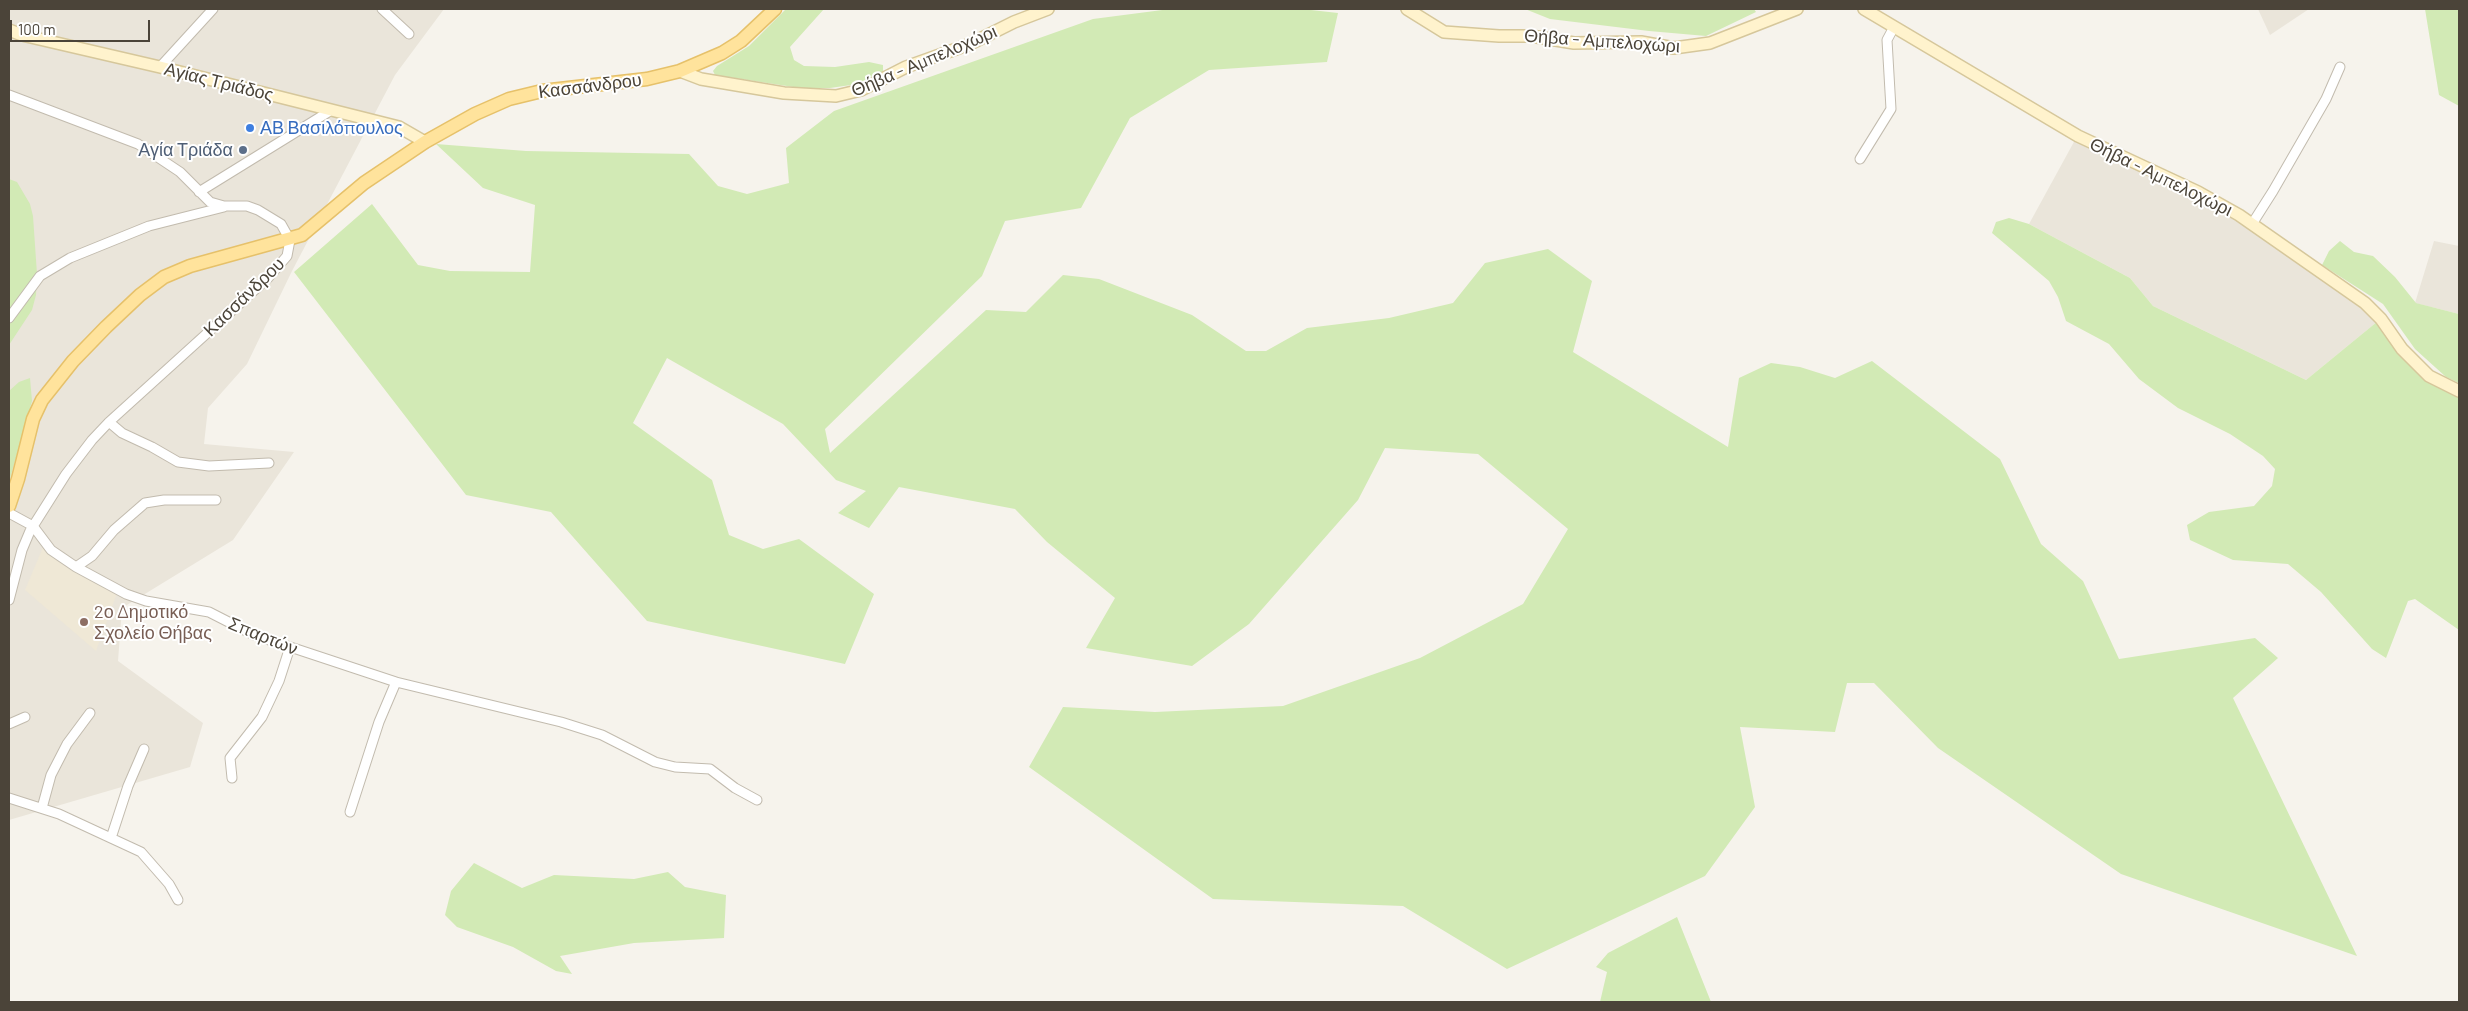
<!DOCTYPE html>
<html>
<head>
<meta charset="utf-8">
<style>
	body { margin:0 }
	#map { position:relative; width:2468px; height:1011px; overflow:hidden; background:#f6f3ec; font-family:Barlow,sans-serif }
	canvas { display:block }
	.frame { position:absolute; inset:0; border:10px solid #4b4439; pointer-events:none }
	.scale { position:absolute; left:10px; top:20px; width:140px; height:22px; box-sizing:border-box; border:2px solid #4b4439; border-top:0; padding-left:6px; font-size:15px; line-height:18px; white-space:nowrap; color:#4b4439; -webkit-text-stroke:4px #fff; paint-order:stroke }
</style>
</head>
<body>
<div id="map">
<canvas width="2468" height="1011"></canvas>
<div class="frame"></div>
<div class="scale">100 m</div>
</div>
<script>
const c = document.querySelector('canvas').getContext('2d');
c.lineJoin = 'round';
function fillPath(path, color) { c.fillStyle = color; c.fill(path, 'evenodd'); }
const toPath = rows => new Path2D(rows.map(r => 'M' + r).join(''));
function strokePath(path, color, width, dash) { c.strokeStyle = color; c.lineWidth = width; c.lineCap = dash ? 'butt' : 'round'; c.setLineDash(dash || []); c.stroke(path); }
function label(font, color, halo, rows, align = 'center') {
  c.font = font + ' Barlow,sans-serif'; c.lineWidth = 4; c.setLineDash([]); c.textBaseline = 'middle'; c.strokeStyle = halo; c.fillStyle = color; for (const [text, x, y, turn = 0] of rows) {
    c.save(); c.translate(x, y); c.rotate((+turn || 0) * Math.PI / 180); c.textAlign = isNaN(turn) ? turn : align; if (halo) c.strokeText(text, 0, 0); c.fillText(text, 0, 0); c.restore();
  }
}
fillPath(toPath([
	[9,9,444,9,395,75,292,271,247,364,208,408,204,444,294,452,233,540,122,608,118,661,203,723,190,767,9,820],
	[2258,9,2309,9,2270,35],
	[2075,140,2227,211,2365,306,2378,321,2306,380,2153,306,2130,278,2029,224],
	[2434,241,2459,246,2459,314,2415,303]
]), '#eae5da');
fillPath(toPath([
	[44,545,117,593,96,651,25,590]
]), '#efe8d6');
fillPath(toPath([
	[786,9,824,9,790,47,794,60,804,66,835,67,869,62,883,65,883,72,865,83,830,88,800,88,715,75,713,71,717,66,749,46],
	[1170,9,1302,9,1338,13,1327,62,1209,70,1130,118,1081,208,1005,221,982,276,825,429,830,453,986,310,1026,312,1063,275,1099,279,1192,315,1246,351,1266,351,1307,328,1389,318,1453,303,1485,263,1548,249,1592,281,1573,352,1728,447,1739,378,1771,363,1800,367,1835,378,1872,361,2000,459,2041,544,2083,581,2119,659,2255,638,2278,658,2233,698,2357,956,2121,874,1938,748,1874,683,1847,683,1835,732,1740,727,1755,807,1705,876,1507,969,1403,906,1213,899,1029,767,1063,707,1155,712,1283,706,1420,658,1523,604,1568,529,1478,454,1385,448,1358,500,1249,624,1192,666,1086,648,1115,598,1047,542,1015,509,899,487,869,528,838,513,866,491,836,480,783,424,667,358,633,423,712,480,729,535,763,549,799,539,874,594,845,664,647,621,551,512,466,495,294,272,372,204,418,265,450,271,530,272,535,205,483,188,436,144,526,151,689,154,718,186,747,194,789,183,786,148,834,111,1093,19],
	[1525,9,1754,9,1756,12,1706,36,1649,31,1550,19],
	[2425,9,2459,9,2459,106,2439,95],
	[9,179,17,182,30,204,33,216,37,274,36,295,32,310,9,345],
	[2009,218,2029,224,2130,278,2153,306,2306,380,2378,321,2397,352,2426,381,2459,396,2459,630,2415,599,2408,601,2386,658,2372,649,2321,592,2288,564,2233,560,2190,540,2187,525,2209,512,2254,506,2272,486,2275,469,2263,456,2230,434,2178,408,2139,379,2109,344,2066,321,2058,297,2049,281,1992,233,1996,222],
	[2340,241,2354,252,2373,256,2395,277,2416,303,2459,314,2459,383,2446,377,2415,349,2383,304,2322,265,2329,251],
	[30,378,32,401,9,482,9,391,19,382],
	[474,863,522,888,554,875,634,879,668,872,685,887,726,895,724,938,634,943,560,956,572,974,556,971,513,947,457,927,445,915,451,891],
	[1677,917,1711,1002,1600,1002,1607,972,1596,967,1608,953]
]), '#d2eab5');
const street = toPath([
	[382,9,409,34],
	[160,67,213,9],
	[9,95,138,144,180,172,210,202,224,206,247,206,258,210,281,224,290,240,287,256,268,278,109,422,92,440,66,474,30,531,22,550,9,600],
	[1860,159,1891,109,1887,40,1894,27],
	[199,192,330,111],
	[2252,224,2273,191,2326,99,2340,67],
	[9,318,40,276,70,258,149,226,224,207],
	[109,422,122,433,152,447,178,462,209,466,269,463],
	[9,513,33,526,51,550,76,567,126,594,146,601,209,612,254,635,396,682],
	[76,567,92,556,114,530,145,503,164,500,216,500],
	[9,724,25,717],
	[232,778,230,758,262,717,279,681,290,647],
	[9,798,59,814,141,852,169,884,178,900],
	[42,808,51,775,67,744,90,713],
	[350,812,379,722,396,682,561,722,602,735,655,762,675,767,710,769,735,788,757,800],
	[111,838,128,786,144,749]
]);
const secondary = toPath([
	[1407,9,1444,32,1499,36,1531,36,1574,43,1641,42,1674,48,1710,43,1797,9],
	[1864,9,2078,136,2198,192,2239,215,2365,303,2381,319,2402,349,2429,376,2459,391],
	[9,30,22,35,160,67,399,127,425,142],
	[680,71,701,79,784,93,836,96,861,90,906,67,970,44,1014,22,1048,9]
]);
const primary = toPath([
	[9,506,18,479,33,419,42,400,73,361,106,327,140,295,164,277,190,266,302,235,364,183,425,142,475,114,509,99,542,91,647,79,680,71,722,53,741,41,775,9]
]);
strokePath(street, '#c2bbae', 11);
strokePath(secondary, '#d6c79b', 14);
strokePath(primary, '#e6c16a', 15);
strokePath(street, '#fff', 9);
strokePath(secondary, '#fff3cd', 11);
strokePath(primary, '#ffe39c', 12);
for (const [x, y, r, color] of [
	[250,128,5,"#3f7fe0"],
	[243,150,5,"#5c6f8a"],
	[84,622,5,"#8d6e63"]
]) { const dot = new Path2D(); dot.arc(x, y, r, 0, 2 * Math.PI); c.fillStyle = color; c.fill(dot); strokePath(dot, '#fff', 2); }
label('18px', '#4b4439', '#fff', [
	["Θήβα - Αμπελοχώρι",1602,41,4],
	["Θήβα - Αμπελοχώρι",924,61,-23],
	["Αγίας Τριάδος",219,82,14],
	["Κασσάνδρου",590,86,-7],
	["Θήβα - Αμπελοχώρι",2161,177,26],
	["Κασσάνδρου",244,297,-44],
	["Σπαρτών",263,636,22]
]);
label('18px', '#366cbe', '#fff', [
	["ΑΒ Βασιλόπουλος",260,128]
], 'left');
label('18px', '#4e5e75', '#fff', [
	["Αγία Τριάδα",233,150]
], 'right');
label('18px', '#785e54', '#fff', [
	["2ο Δημοτικό",94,612],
	["Σχολείο Θήβας",94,633]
], 'left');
</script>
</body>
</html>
